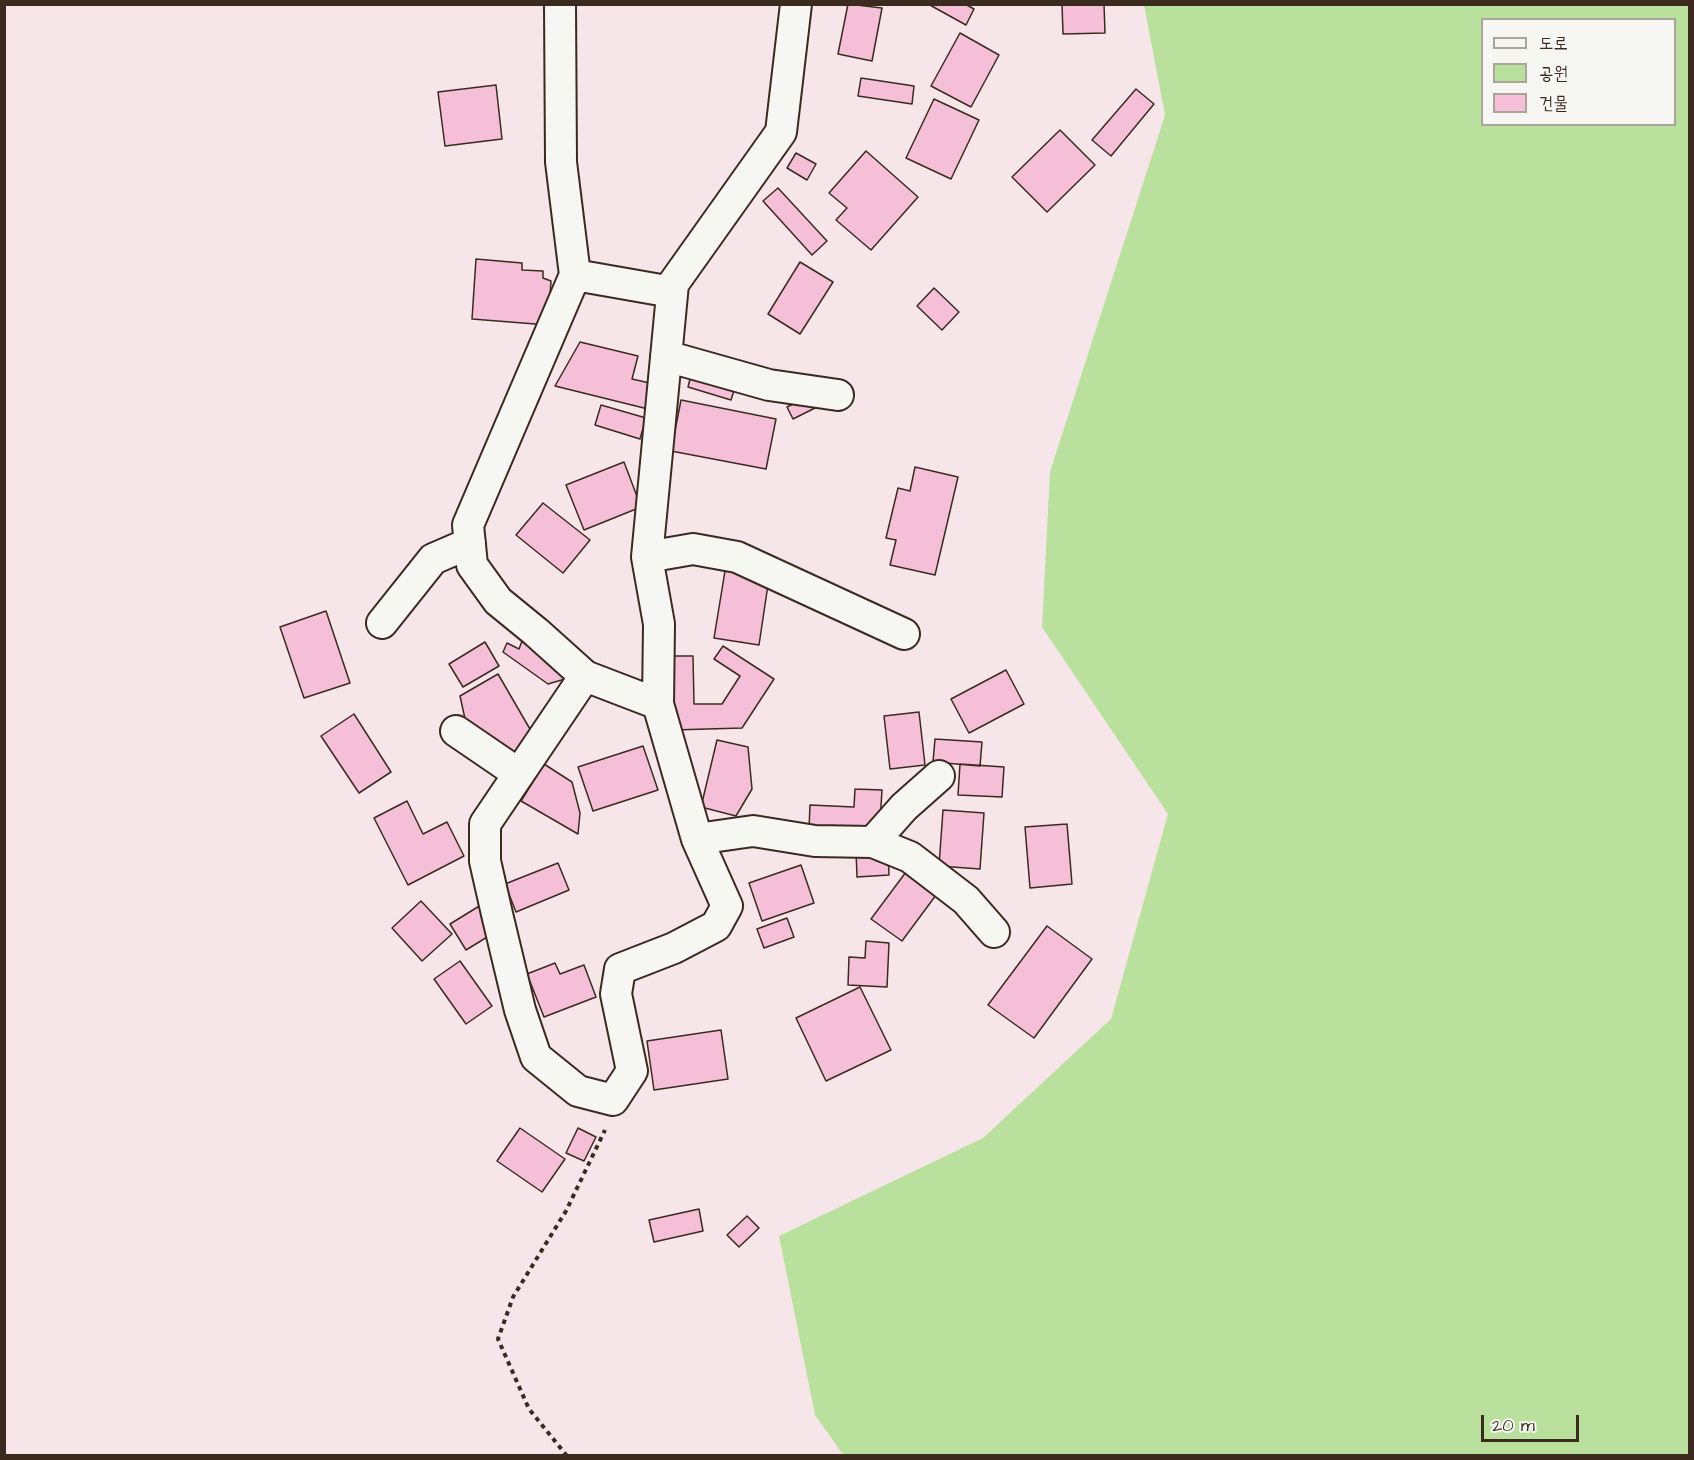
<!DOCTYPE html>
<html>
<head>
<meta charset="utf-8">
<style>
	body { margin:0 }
	#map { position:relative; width:1694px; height:1460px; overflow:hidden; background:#f6e6ea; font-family:"Architects Daughter","Poor Story",sans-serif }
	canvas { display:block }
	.frame { position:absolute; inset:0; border:6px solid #3b2a1e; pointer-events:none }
	.legend { position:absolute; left:1481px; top:18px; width:195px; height:108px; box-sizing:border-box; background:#f6f6f2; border:2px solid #aba49d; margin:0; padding:8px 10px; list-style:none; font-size:18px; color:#3b2a1e }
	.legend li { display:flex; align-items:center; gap:12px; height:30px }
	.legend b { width:30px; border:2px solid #aba49d }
	.scale { position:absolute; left:1481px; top:1415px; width:98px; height:27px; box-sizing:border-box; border:3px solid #3b2a1e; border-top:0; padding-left:8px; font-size:18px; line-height:21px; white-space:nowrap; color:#3b2a1e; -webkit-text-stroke:4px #f6f6f2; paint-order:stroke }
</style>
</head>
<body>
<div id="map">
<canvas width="1694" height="1460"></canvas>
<div class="frame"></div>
<ul class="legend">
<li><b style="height:8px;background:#f6f6f2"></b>도로</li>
<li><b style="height:16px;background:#b9e19d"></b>공원</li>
<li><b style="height:16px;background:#f5bfd8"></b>건물</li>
</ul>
<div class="scale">20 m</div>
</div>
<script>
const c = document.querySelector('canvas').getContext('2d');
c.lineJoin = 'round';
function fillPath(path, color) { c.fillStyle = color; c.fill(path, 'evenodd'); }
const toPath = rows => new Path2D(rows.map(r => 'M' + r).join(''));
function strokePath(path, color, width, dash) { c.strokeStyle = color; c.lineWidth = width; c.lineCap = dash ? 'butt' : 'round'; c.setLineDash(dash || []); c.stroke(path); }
fillPath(toPath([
	[1144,5,1689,5,1689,1455,844,1456,815,1415,779,1236,983,1138,1111,1019,1168,814,1042,627,1050,472,1165,115],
	[1482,20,1674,20,1674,124,1482,124]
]), '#b9e19d');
const building = toPath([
	[848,4,882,8,872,61,838,54,848,4],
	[928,4,965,4,974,9,966,25,928,4],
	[1062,4,1104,4,1105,33,1063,34,1062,4],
	[960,33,999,55,971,107,931,86,960,33],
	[861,78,914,86,912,104,858,96,861,78],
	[496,85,502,139,445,146,438,92,496,85],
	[1136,89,1154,104,1111,156,1092,140,1136,89],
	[934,99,979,120,951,179,906,158,934,99],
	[1060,130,1095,165,1047,212,1012,177,1060,130],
	[866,151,918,197,871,250,836,220,847,208,829,193,866,151],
	[796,153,816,164,807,180,787,168,796,153],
	[778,188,827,241,812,255,763,201,778,188],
	[476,259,522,263,522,270,543,271,543,278,551,281,548,325,472,319,476,259],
	[800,262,833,282,800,334,768,314,800,262],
	[934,288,959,312,942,330,917,306,934,288],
	[580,342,638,356,632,379,654,384,648,409,555,386,580,342],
	[692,371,736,384,731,400,688,387,692,371],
	[813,394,819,406,793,419,787,407,813,394],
	[681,400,776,419,766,469,671,451,681,400],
	[601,405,646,418,640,439,595,425,601,405],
	[624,462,641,507,584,530,566,485,624,462],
	[915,467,958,477,935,575,890,565,896,540,886,538,898,488,910,491,915,467],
	[543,503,590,540,563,573,516,535,543,503],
	[725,571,769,578,759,645,714,638,725,571],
	[326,611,350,683,304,698,280,627,326,611],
	[524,636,569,674,565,679,548,684,503,652,507,643,519,649,524,636],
	[485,642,499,666,463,687,449,664,485,642],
	[723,646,774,679,742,728,673,730,671,656,693,656,694,704,722,704,740,676,714,659,723,646],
	[1006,670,1024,704,969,733,951,699,1006,670],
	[498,674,534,736,517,759,467,728,460,696,498,674],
	[919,712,925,765,890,769,884,716,919,712],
	[354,714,391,772,359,793,321,736,354,714],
	[935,739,982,742,980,766,933,762,935,739],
	[717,740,748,747,752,789,736,816,701,807,717,740],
	[643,746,658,790,593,811,578,767,643,746],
	[544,764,572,782,580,813,578,834,521,801,544,764],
	[960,764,1004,767,1002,797,958,795,960,764],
	[855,789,882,790,880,822,867,831,809,829,810,805,854,807,855,789],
	[407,801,423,834,447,822,464,856,408,885,374,818,407,801],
	[943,810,984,813,980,869,939,866,943,810],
	[1067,824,1072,884,1030,888,1025,827,1067,824],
	[856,851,888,851,889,875,857,877,856,851],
	[558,863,569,890,516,912,505,884,558,863],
	[801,865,814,903,762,921,749,883,801,865],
	[909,868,939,891,902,941,871,919,909,868],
	[421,901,452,934,422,961,392,928,421,901],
	[481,905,497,931,466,950,450,924,481,905],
	[787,918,794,937,764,948,757,929,787,918],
	[1047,926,1092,959,1034,1038,988,1005,1047,926],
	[866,941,889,943,887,987,848,985,849,957,865,958,866,941],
	[460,961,492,1006,466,1024,434,979,460,961],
	[555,963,560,974,584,965,596,997,544,1017,527,974,555,963],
	[860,987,891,1050,826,1081,796,1018,860,987],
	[721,1030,728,1079,654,1090,647,1041,721,1030],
	[520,1128,565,1159,542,1192,497,1161,520,1128],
	[578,1128,596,1137,584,1161,566,1153,578,1128],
	[699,1209,703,1231,654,1242,649,1220,699,1209],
	[747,1216,759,1228,739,1247,727,1235,747,1216]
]);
fillPath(building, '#f5bfd8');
strokePath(building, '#3b2a1e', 1.5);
const minor = toPath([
	[560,4,561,162,575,275],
	[796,4,781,132,673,284,647,557,659,624,658,704,697,839,753,831,815,841,873,842,910,857,966,900,994,932],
	[666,356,769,385,838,395],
	[647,557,693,549,737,557,904,634],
	[382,623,433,559,470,543],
	[585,676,536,632,498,601,472,565,468,525,575,275,672,292],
	[658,704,585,676,485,824,485,861,497,914,520,1010,536,1057,578,1091,613,1100,632,1071,616,994,620,969,674,948,716,926,727,906,697,839],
	[456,731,519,774],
	[873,842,904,807,939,776]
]);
strokePath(minor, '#3b2a1e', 34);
strokePath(toPath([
	[567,1456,529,1409,498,1339,513,1297,566,1211,605,1130]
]), '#3b2a1e', 4, [4.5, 4.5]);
strokePath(minor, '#f6f6f2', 30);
</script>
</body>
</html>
